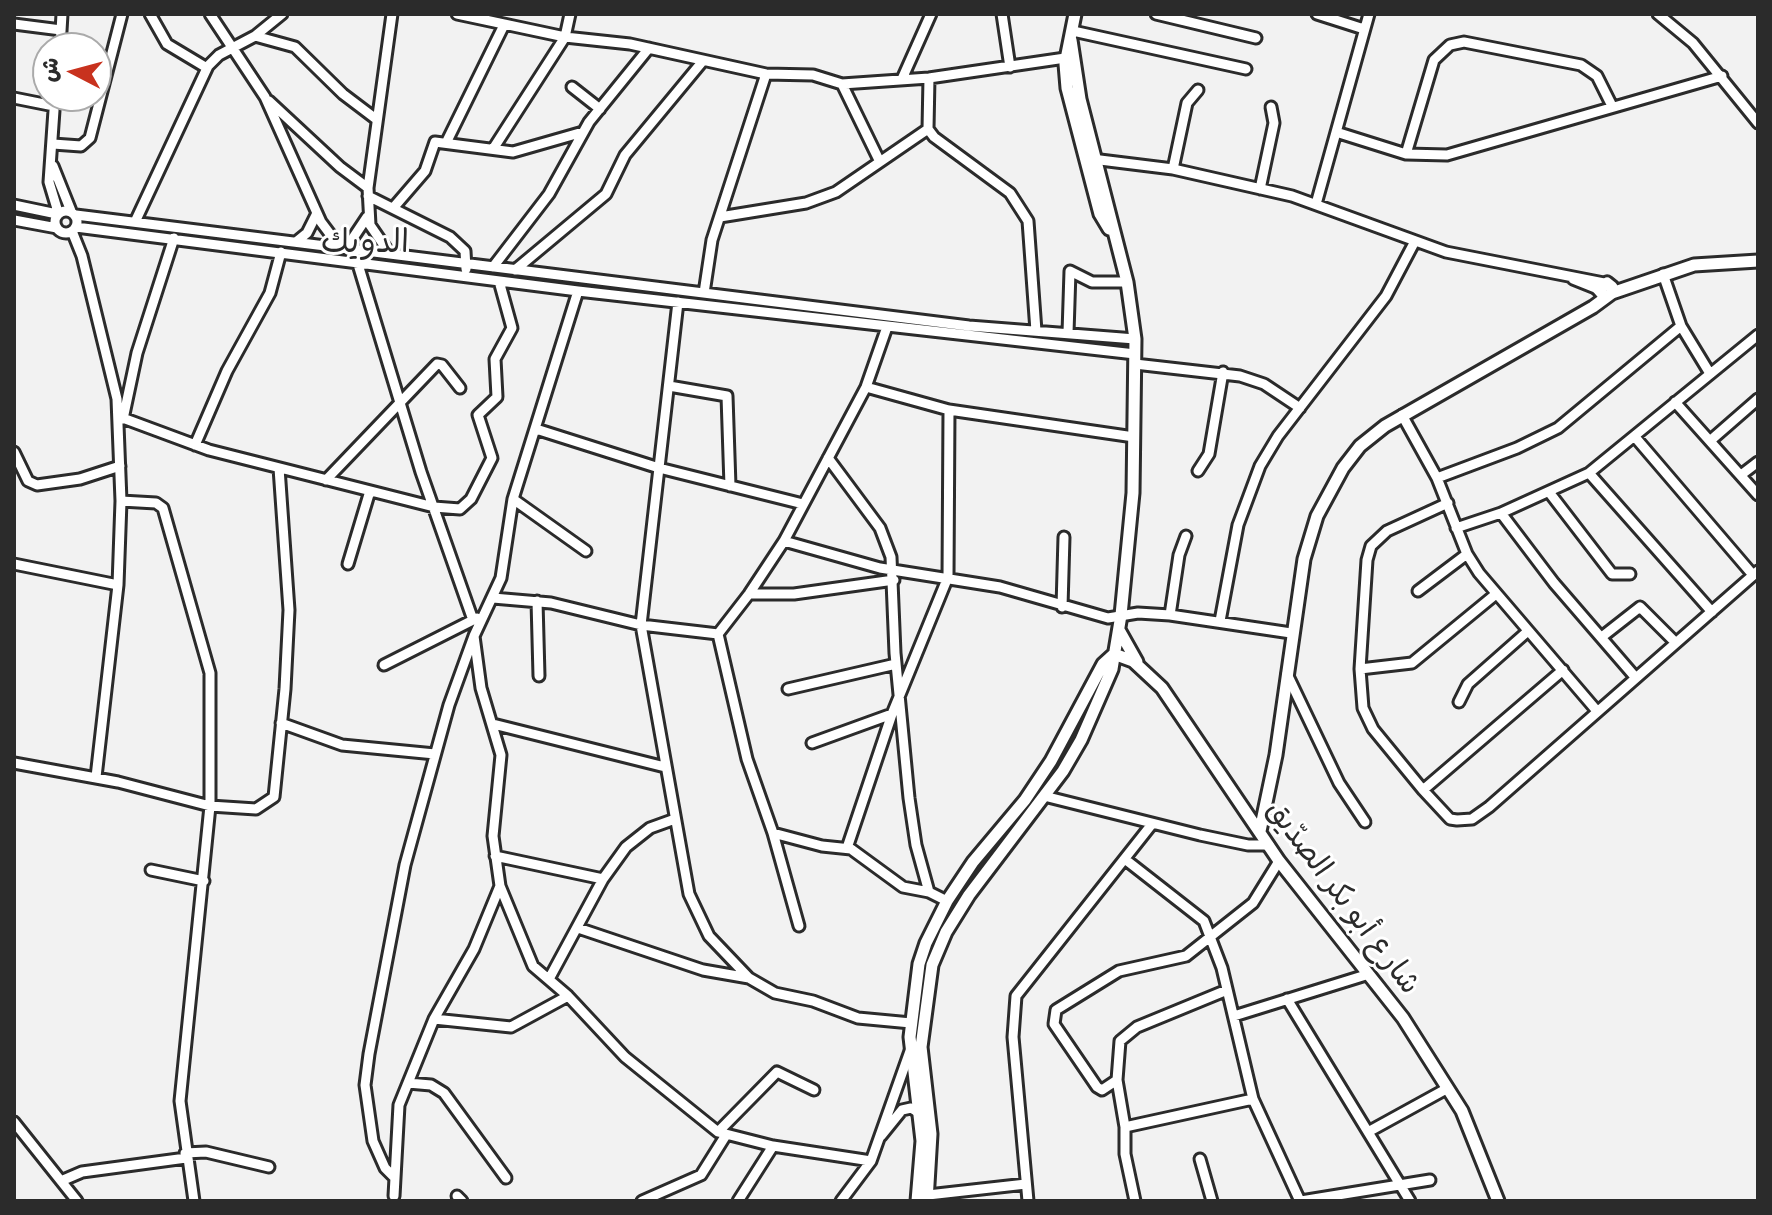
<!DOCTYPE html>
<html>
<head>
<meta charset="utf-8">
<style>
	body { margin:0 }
	#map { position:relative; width:1772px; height:1215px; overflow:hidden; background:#f2f2f2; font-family:Itim,"Playpen Sans Arabic",sans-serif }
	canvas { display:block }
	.frame { position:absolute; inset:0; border:16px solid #2b2b2b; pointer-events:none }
	.north { position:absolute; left:32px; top:32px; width:80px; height:80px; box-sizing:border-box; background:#fff; border:2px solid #aaa; border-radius:50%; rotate:276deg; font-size:22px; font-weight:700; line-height:32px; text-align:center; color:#2b2b2b }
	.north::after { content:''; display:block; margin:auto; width:28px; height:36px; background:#c8321e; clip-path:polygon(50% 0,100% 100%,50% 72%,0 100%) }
</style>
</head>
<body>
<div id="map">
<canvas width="1772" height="1215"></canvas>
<div class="frame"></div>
<div class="north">ش</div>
</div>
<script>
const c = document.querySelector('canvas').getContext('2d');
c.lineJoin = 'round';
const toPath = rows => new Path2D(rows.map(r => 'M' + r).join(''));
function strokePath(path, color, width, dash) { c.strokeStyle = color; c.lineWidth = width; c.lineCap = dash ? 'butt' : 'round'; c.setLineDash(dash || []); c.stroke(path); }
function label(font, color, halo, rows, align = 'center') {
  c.font = font + ' Itim,"Playpen Sans Arabic",sans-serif'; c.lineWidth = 6; c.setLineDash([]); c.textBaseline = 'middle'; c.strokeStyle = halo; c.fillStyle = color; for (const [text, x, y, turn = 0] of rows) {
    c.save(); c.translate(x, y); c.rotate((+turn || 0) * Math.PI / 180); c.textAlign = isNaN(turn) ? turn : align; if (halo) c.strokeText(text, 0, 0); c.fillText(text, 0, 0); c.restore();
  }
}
const minor = toPath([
	[150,14,167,44,207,68],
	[210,14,265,97,321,222,339,246],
	[457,14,565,37,630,44,766,74,813,75,842,84,929,78,1072,57],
	[1002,14,1010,67],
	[1156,14,1256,38],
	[1317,14,1364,29],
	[1658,14,1693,43,1758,123],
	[14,24,61,30],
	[1073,31,1246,69],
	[255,36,282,14],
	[60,48,62,14],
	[929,78,928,129,934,137,1010,193,1028,221,1036,331],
	[902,79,931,14],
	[842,84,880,162],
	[572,87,600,109],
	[55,96,49,182,58,212],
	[14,98,54,106],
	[269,101,340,167,368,188],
	[1336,132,1406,154,1447,155,1722,76],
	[447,141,504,25],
	[53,144,81,146,90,138,122,14],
	[493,149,565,37,570,14],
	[1406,154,1434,60,1450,45,1464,42,1581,65,1597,76,1612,106],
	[1092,159,1173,169,1292,196,1446,252,1604,283],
	[53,166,71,211],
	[1173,169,1187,103,1198,90],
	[1260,189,1274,123,1271,107],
	[368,196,450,237,465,251,466,269],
	[1316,204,1369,14],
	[14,205,57,214],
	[394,207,425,171,435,142,513,152,583,132],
	'55 222a11 11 0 1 1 22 0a11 11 0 1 1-22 0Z',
	[76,215,969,326,1135,339],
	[720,217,806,203,836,192,928,129],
	[14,220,57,228],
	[135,222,208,66,219,55,255,36,295,47,343,94,376,119],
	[76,227,578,291,1135,354],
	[72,231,82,256,117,399,121,501,156,503,163,508,210,673,210,806,180,1101,194,1201],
	[296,242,307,233,317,213],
	[347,247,367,217],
	[390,254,370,225,368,188,392,14],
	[357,261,421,472,473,620],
	[493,267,549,194,589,122,649,48],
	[515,270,606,194,625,155,702,62],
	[1663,274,1681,326,1709,372],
	[1573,279,1598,289],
	[704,293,712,240,766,74],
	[678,302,641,625,718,634],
	[887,327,866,387,784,541,880,568,1000,587,1108,618,1138,613,1170,615,1291,633],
	[1068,333,1070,271,1092,282,1127,282],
	[1135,364,1240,376,1264,384,1300,408],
	[669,386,727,396,730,486],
	[866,387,949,410,1134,437],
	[1675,402,1758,495],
	[1402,415,1437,478,1467,554,1479,573,1597,711],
	[120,417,209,450,434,507,460,509,471,499,492,458,478,415,497,397,495,359,512,328,499,281],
	[123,419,137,353,174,238],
	[536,429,659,468,803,504],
	[1635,437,1753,575],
	[1711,440,1758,399],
	[195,445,227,371,270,293,281,252],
	[14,452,28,481,37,485,80,479,120,466],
	[828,458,880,528,891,557,895,653,909,798,916,845,929,892],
	[1198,471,1209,454,1223,372],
	[1589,473,1712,612],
	[1741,475,1758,462],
	[1437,478,1517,448,1558,428,1681,326],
	[326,480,437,364,442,365,460,388],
	[1549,492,1612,574,1630,574],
	[513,499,586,551],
	[1448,503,1387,531,1371,546,1367,560,1360,669,1363,708,1373,729,1423,790,1450,819,1457,820,1472,819,1489,807,1758,571],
	[1501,513,1554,583,1636,678],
	[1456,528,1501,513,1589,473,1758,335],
	[14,564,118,585,121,501],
	[348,564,370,491],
	[1418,591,1467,554],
	[749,594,794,594,894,580],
	[493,598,551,603,641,625,689,894,709,936,749,978,775,993,813,1001,858,1018,911,1023],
	[537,601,539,676],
	[1062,607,1064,537],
	[1170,615,1179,555,1186,536],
	[1220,621,1238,525,1260,466,1278,436,1386,296,1414,243],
	[718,634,747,759,773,833,799,926],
	[718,634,749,594,784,541],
	[1603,636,1640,607,1676,643],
	[384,665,477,618],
	[1360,669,1412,663,1496,594],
	[1287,674,1339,783,1365,822],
	[788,689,896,664],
	[1459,702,1468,684,1528,631],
	[281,723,342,745,435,754],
	[493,724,665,767],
	[812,743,892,714],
	[14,763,118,782,210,806,256,809,274,797,285,689,289,610,279,468],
	[96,777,118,585],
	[1423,790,1563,670],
	[1044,796,1200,835,1248,845,1269,845],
	[773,833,822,846,851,849,903,887,929,892,947,901],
	[847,848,892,714,948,577,949,410],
	[495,856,603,879],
	[1126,860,1204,921,1222,968,1253,1099,1300,1201],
	[151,870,204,881],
	[500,886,533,966,568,996,625,1057,718,1132],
	[578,928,703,970,749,978],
	[549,979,603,879,626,847,650,828,675,819],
	[1287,999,1410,1201],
	[1234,1016,1369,974],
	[434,1019,511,1027,568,996],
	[1117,1080,1102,1090,1097,1087,1054,1024,1056,1010,1119,971,1186,956,1253,903,1279,861],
	[408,1083,431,1085,444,1093,506,1178],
	[814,1090,777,1072,718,1132,773,1146,871,1161],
	[14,1122,77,1201],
	[1125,1127,1253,1099],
	[1368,1132,1448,1088],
	[881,1136,902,1110,911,1108,919,1113],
	[185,1153,206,1152,269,1167],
	[1200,1159,1212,1201],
	[394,1177,385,1168,373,1141,365,1085,369,1054,405,865,449,705,474,636],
	[61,1181,82,1172,186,1158],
	[928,1195,1026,1184],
	[394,1196,399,1105,434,1019,474,949,500,886,493,836,501,755,481,688,474,636,501,578,513,499,578,291],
	[457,1196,462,1201],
	[642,1201,701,1175,726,1135],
	[738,1201,773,1146],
	[841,1201,871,1161,910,1051],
	[1028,1201,1013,1037,1016,996,1152,824],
	[1135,1201,1125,1154,1125,1127,1117,1080,1120,1041,1137,1027,1227,990],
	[1301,1201,1430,1180]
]);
const tertiary = toPath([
	[1075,14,1065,64,1067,88,1100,214,1109,229],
	[1612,293,1694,265,1758,261],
	[1119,630,1137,662],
	[1114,654,1133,661,1162,688,1279,861,1403,1018,1462,1111,1498,1201],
	[1260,831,1276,755,1304,559,1317,516,1343,468,1360,446,1385,426,1593,307,1612,293,1612,287,1607,283,1598,289,1605,297],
	[917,1201,922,1141,910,1037,919,964,926,943,947,901,973,862,1025,800,1051,761,1103,664,1114,654],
	[927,1201,931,1134,921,1047,932,965,946,932,969,895,1063,771,1081,740,1112,669,1121,615,1133,493,1135,339,1127,282,1080,99,1071,40]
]);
strokePath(minor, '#2b2b2b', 15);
strokePath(tertiary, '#2b2b2b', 17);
strokePath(minor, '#fff', 9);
strokePath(tertiary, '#fff', 11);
label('30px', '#2b2b2b', '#fff', [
	["شارع أبو بكر الصدّيق",1342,898,53]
]);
label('32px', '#2b2b2b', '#fff', [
	["الدويك",365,244]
]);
</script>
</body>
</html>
